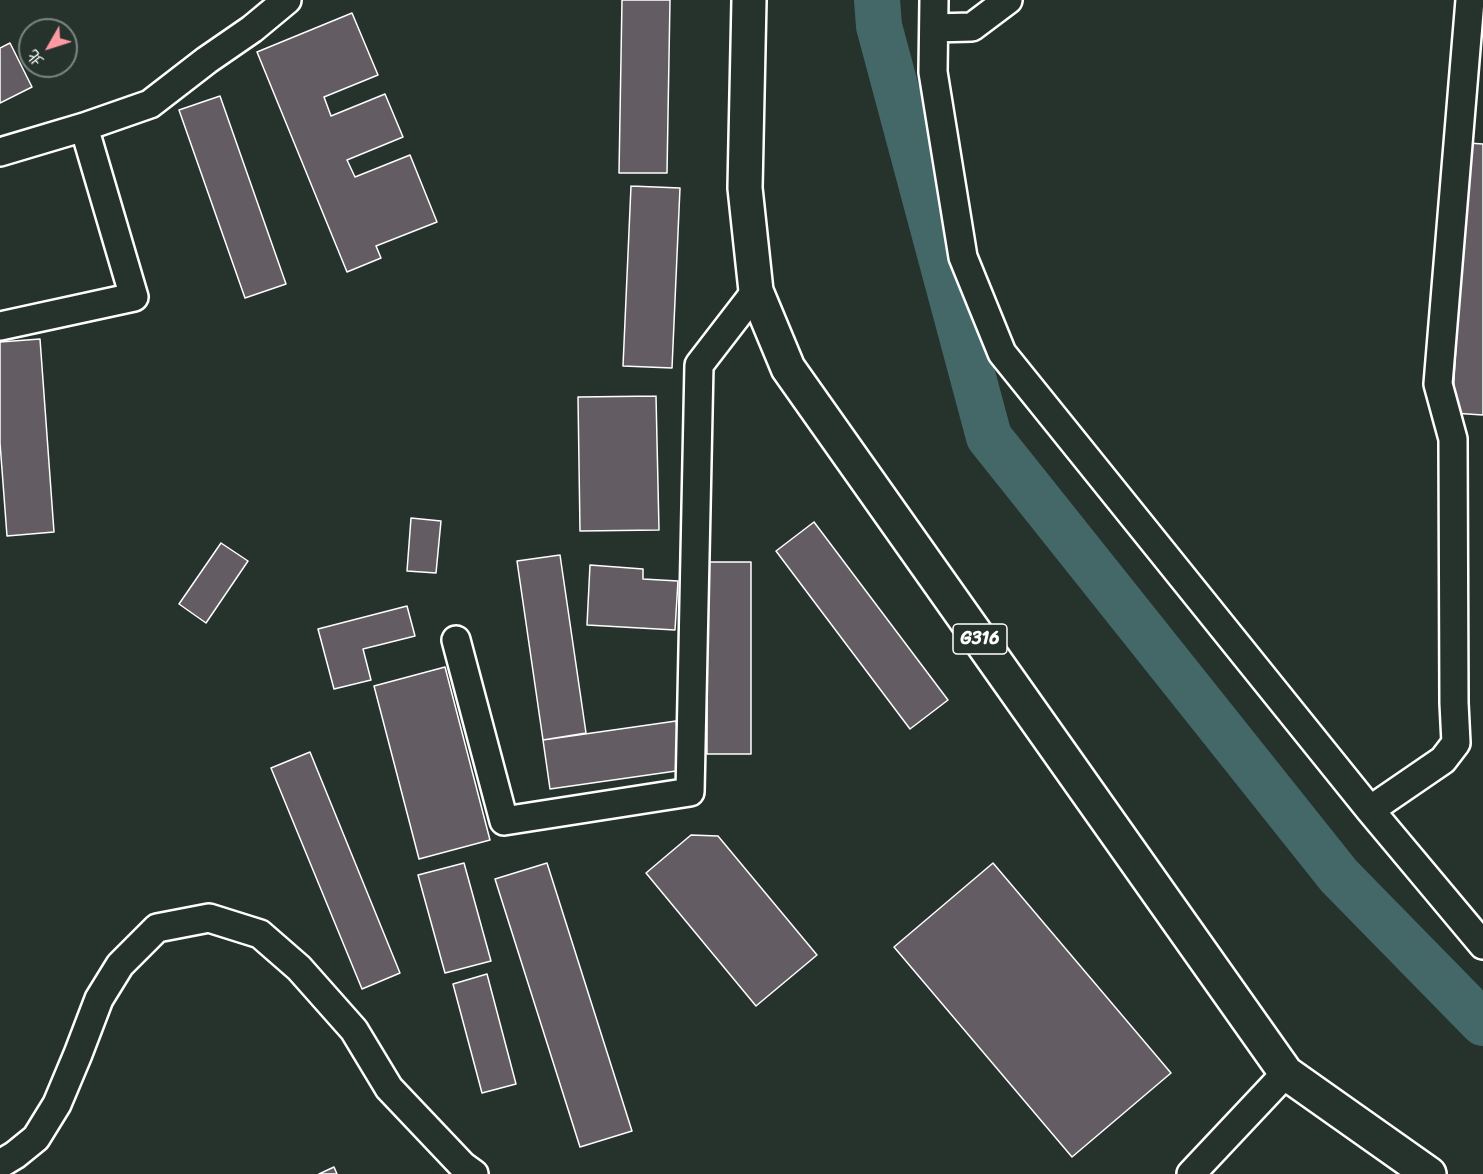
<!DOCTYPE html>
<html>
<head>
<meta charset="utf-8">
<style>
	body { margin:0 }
	#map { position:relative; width:1483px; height:1174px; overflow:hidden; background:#26332d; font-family:Sriracha,"LXGW WenKai TC",sans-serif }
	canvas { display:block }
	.north { position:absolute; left:18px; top:18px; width:60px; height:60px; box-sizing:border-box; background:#26332d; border:2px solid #7d8581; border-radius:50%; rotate:231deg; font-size:16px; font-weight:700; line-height:24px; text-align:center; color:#fff }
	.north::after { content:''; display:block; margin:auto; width:21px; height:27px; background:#ff9aa2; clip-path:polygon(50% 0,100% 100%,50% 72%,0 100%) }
</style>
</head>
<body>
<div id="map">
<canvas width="1483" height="1174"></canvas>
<div class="north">北</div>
</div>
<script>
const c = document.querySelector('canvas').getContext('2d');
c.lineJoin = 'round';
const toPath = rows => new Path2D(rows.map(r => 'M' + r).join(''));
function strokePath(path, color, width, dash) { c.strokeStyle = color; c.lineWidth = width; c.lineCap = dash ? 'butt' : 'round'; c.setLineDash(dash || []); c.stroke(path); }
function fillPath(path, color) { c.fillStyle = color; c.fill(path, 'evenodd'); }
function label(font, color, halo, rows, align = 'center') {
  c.font = font + ' Sriracha,sans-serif'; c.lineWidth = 6; c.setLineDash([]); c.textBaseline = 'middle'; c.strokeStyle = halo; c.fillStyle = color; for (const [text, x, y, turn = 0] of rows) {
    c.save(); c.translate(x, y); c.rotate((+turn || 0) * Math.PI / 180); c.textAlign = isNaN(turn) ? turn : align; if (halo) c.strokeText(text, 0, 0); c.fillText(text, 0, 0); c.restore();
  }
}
strokePath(toPath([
	[877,0,879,26,989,437,1339,876,1483,1023]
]), '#446868', 46);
const building = toPath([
	[622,0,670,0,667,173,619,173,622,0],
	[352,13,378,75,324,97,331,116,385,94,403,137,347,160,355,177,410,155,437,222,376,246,381,258,347,272,257,52,352,13],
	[10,43,32,87,0,103,0,48,10,43],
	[220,96,286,284,245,298,179,110,220,96],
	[1468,143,1483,144,1483,415,1452,413,1468,143],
	[631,186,680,188,672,368,623,366,631,186],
	[40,339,54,532,7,536,0,443,0,342,40,339],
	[656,396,659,530,580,531,578,397,656,396],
	[411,518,441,521,436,573,407,571,411,518],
	[814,522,948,700,910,729,776,551,814,522],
	[221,543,248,561,206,623,179,604,221,543],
	[560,555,586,733,543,740,517,561,560,555],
	[707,562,751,562,751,754,707,754,707,562],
	[590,565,643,569,643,579,678,581,675,630,587,625,590,565],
	[407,606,415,636,363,649,371,680,334,689,318,629,407,606],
	[445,667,490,840,419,859,374,686,445,667],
	[676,721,683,770,550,789,543,740,676,721],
	[310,752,400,973,362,989,271,768,310,752],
	[691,835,718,836,817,955,756,1006,646,873,691,835],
	[464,863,491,961,445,973,418,875,464,863],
	[547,863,632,1131,580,1147,495,879,547,863],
	[993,863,1171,1073,1072,1157,894,947,993,863],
	[487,974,516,1084,482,1093,453,984,487,974],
	[334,1167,337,1174,319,1174,334,1167]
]);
fillPath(building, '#645c63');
strokePath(building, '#fff', 1.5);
const minor = toPath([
	[934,0,933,72,963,257,1002,353,1370,810,1483,945],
	[934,28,972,27,1008,0],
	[0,152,84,127,150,104,207,60,252,29,287,0],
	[0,326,134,297,84,127],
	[456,640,504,821,690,792,699,365,756,291],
	[1370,810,1443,760,1456,743,1454,703,1453,439,1438,384,1470,0],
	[0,1164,15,1155,36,1138,57,1104,78,1054,99,999,120,965,157,928,209,918,260,934,299,968,354,1030,389,1088,463,1166,474,1174],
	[1191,1174,1286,1073]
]);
const highway = toPath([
	[749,0,745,188,756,291,788,368,1286,1073,1429,1174]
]);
strokePath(minor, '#fff', 32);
strokePath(highway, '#fff', 38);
strokePath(minor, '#26332d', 27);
strokePath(highway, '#26332d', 33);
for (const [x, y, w] of [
	[980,639,54]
]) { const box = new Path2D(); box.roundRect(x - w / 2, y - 15, w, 30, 4.5); c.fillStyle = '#26332d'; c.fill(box); strokePath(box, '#fff', 1.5); }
label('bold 18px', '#fff', null, [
	["G316",980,639]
]);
</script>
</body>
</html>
